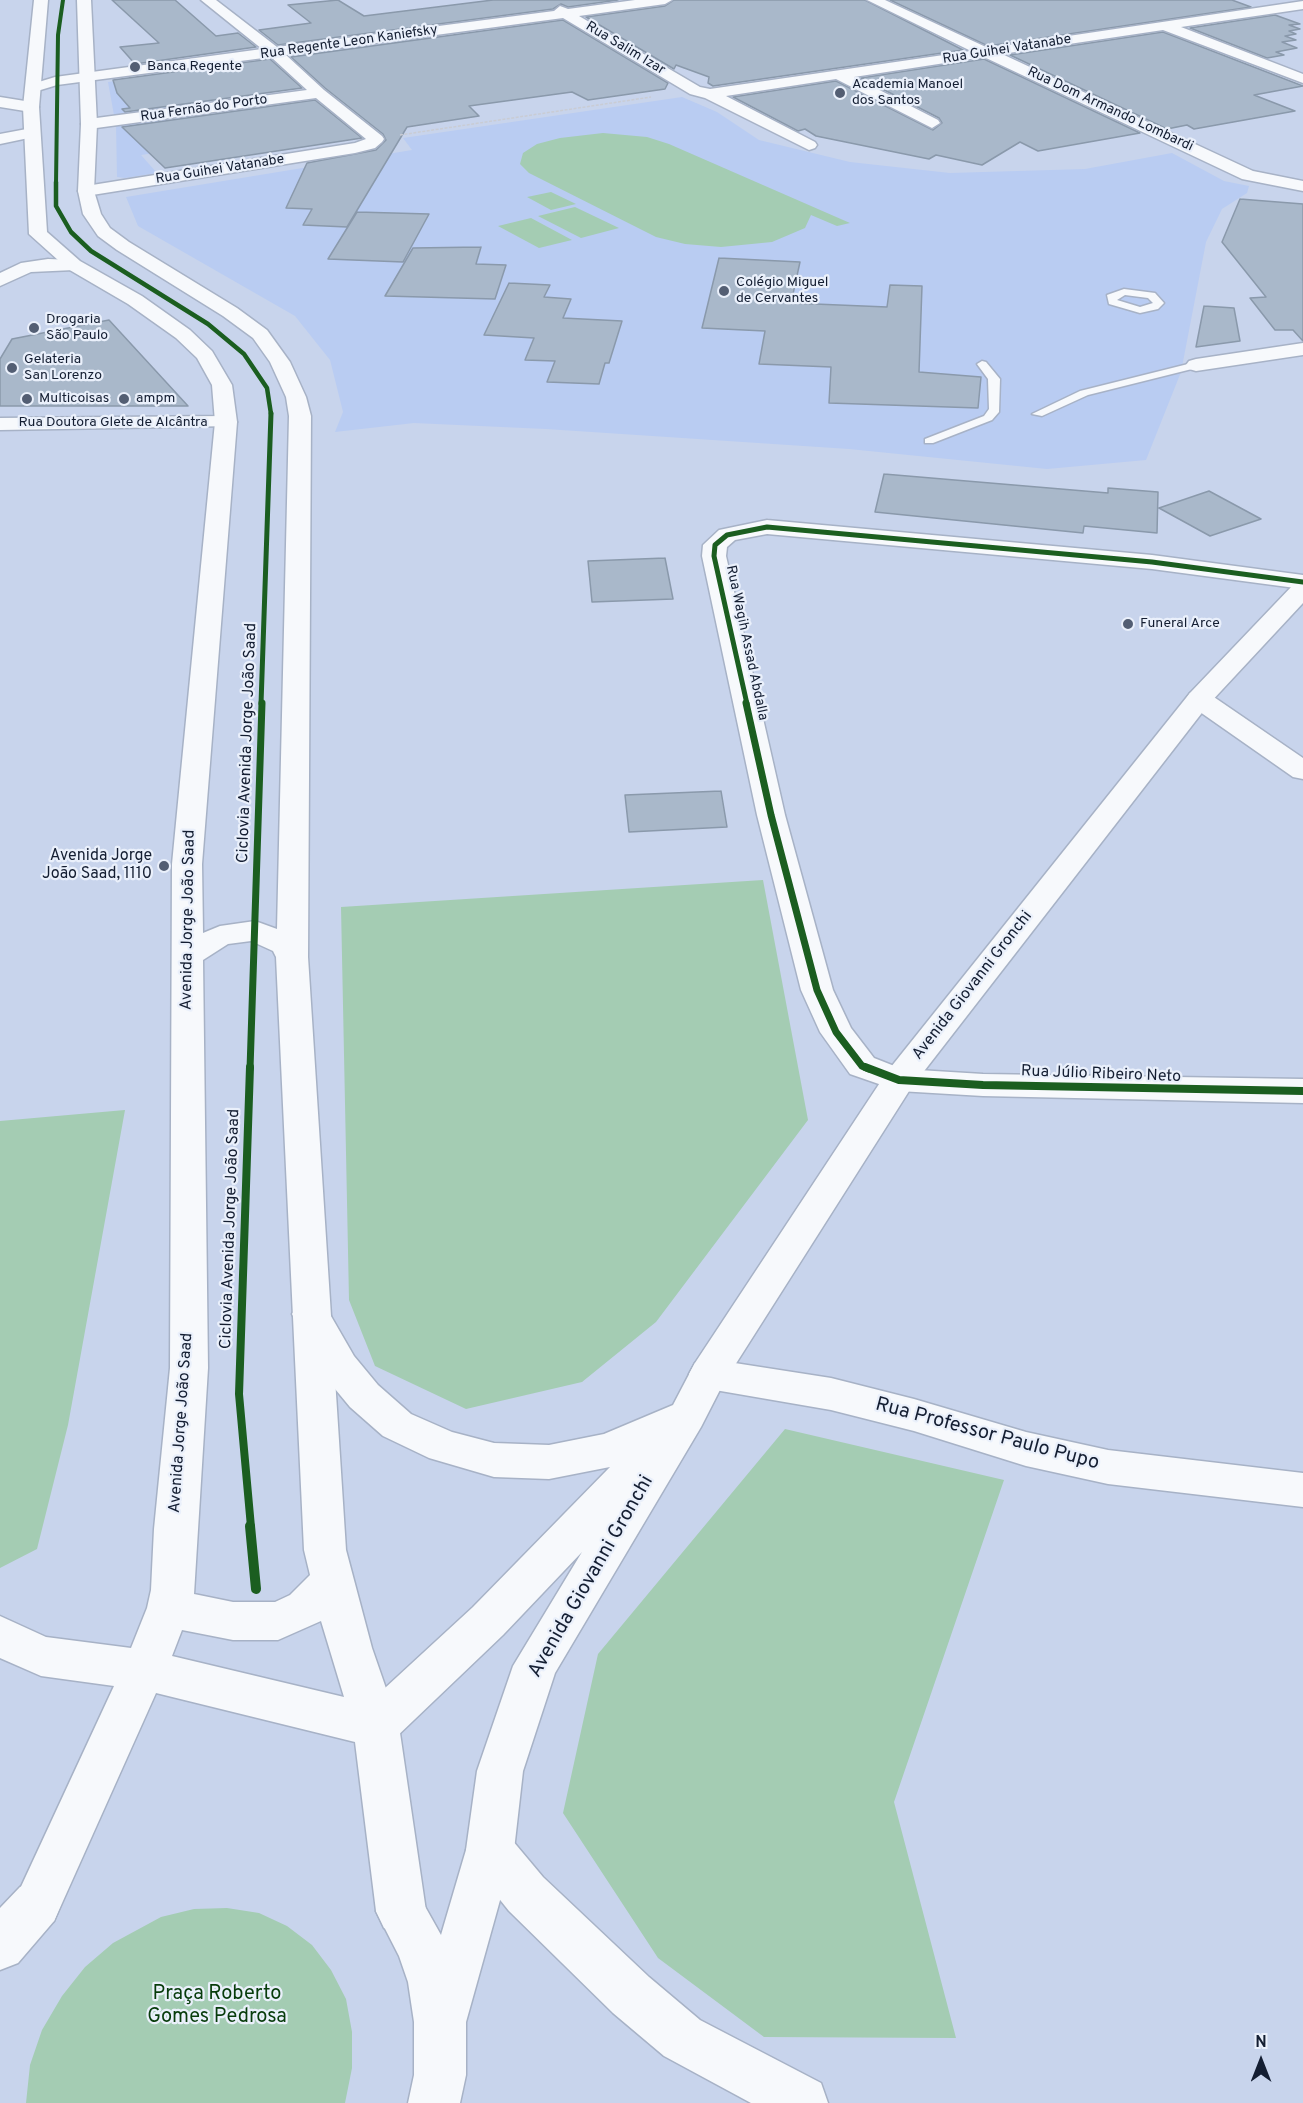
<!DOCTYPE html>
<html>
<head>
<meta charset="utf-8">
<style>
	body { margin:0 }
	#map { position:relative; width:1303px; height:2103px; overflow:hidden; background:#c8d4ec; font-family:Overpass,sans-serif }
	canvas { display:block }
	.north { position:absolute; left:1231px; top:2031px; width:60px; height:60px; -webkit-text-stroke:4px #eaf0fb; paint-order:stroke; rotate:0deg; font-size:16px; font-weight:700; line-height:24px; text-align:center; color:#141e32 }
	.north::after { content:''; display:block; margin:auto; width:21px; height:27px; background:#141e32; clip-path:polygon(50% 0,100% 100%,50% 72%,0 100%) }
</style>
</head>
<body>
<div id="map">
<canvas width="1303" height="2103"></canvas>
<div class="north">N</div>
</div>
<script>
const c = document.querySelector('canvas').getContext('2d');
c.lineJoin = 'round';
function fillPath(path, color) { c.fillStyle = color; c.fill(path, 'evenodd'); }
const toPath = rows => new Path2D(rows.map(r => 'M' + r).join(''));
function strokePath(path, color, width, dash) { c.strokeStyle = color; c.lineWidth = width; c.lineCap = dash ? 'butt' : 'round'; c.setLineDash(dash || []); c.stroke(path); }
function label(font, color, halo, rows, align = 'center') {
  c.font = font + ' Overpass,sans-serif'; c.lineWidth = 4.5; c.setLineDash([]); c.textBaseline = 'middle'; c.strokeStyle = halo; c.fillStyle = color; for (const [text, x, y, turn = 0] of rows) {
    c.save(); c.translate(x, y); c.rotate((+turn || 0) * Math.PI / 180); c.textAlign = isNaN(turn) ? turn : align; if (halo) c.strokeText(text, 0, 0); c.fillText(text, 0, 0); c.restore();
  }
}
fillPath(toPath([
	[162,75,164,93,179,108,114,115,108,82],
	[682,97,717,112,759,140,850,162,950,173,1085,169,1172,153,1224,181,1249,186,1247,193,1222,209,1206,242,1181,372,1146,460,1047,469,849,449,546,429,414,423,335,432,343,412,330,360,295,316,138,226,126,197,412,150,403,138],
	[164,118,195,147,141,155,157,173,125,178,117,177,116,125]
]), '#b9ccf2');
fillPath(toPath([
	[603,133,647,137,669,144,850,223,837,226,811,215,805,228,772,242,721,247,685,244,656,237,529,173,520,164,523,153,537,144,560,138],
	[551,192,576,204,551,210,527,197],
	[575,207,619,228,581,238,538,216],
	[531,218,572,240,539,248,498,226],
	[763,880,808,1120,656,1322,582,1382,466,1409,375,1366,349,1300,341,907],
	[125,1110,68,1425,37,1549,0,1568,0,1121],
	[785,1429,1004,1480,894,1802,956,2038,764,2037,658,1958,563,1813,598,1654],
	[227,1908,259,1913,287,1926,312,1945,331,1970,346,1999,352,2032,352,2068,345,2103,26,2103,30,2065,42,2030,62,1996,85,1967,113,1943,161,1917,194,1909]
]), '#a4ccb3');
const building = toPath([
	[112,0,175,0,216,36,238,33,256,47,135,64,120,47,159,43,112,0],
	[338,0,364,16,493,0,618,0,568,7,561,4,553,9,278,45,259,30,311,23,288,5,338,0],
	[674,0,865,0,963,50,713,86,708,83,709,77,676,65,674,69,586,17,665,6,674,0],
	[890,0,1232,0,1251,7,988,46,890,0],
	[1275,15,1300,24,1289,25,1300,29,1289,31,1296,34,1285,36,1296,40,1282,42,1297,48,1276,52,1284,55,1267,58,1190,28,1275,15],
	[563,20,668,83,665,89,588,100,572,92,469,106,479,116,407,127,347,227,303,225,312,209,286,208,307,163,376,150,386,140,383,134,325,88,291,57,563,20],
	[1163,32,1303,86,1254,95,1295,111,1194,129,1187,125,1167,129,1010,55,1163,32],
	[270,59,302,88,125,112,122,109,130,108,117,93,113,80,270,59],
	[984,59,1140,133,1038,151,1020,142,982,165,936,155,929,159,816,136,805,129,798,131,733,97,836,81,933,130,942,123,939,118,861,78,984,59],
	[315,100,362,138,165,168,122,127,315,100],
	[1240,199,1303,204,1303,341,1293,330,1275,330,1250,298,1266,297,1222,242,1240,199],
	[357,212,429,214,403,262,328,259,357,212],
	[481,247,476,264,506,265,495,299,385,296,413,248,481,247],
	[719,258,800,262,791,303,887,307,890,285,922,286,919,372,981,377,978,408,829,403,831,367,759,364,765,331,702,328,719,258],
	[509,283,550,285,544,297,571,299,563,318,622,321,609,363,605,363,599,384,547,382,555,361,525,360,534,338,484,335,509,283],
	[1204,306,1234,308,1240,341,1196,347,1204,306],
	[109,320,188,406,0,406,0,359,12,339,109,320],
	[884,474,1108,493,1108,488,1158,492,1157,533,1084,526,1083,533,875,512,884,474],
	[1209,491,1261,519,1210,536,1159,508,1209,491],
	[665,558,673,599,592,602,588,561,665,558],
	[721,791,727,827,629,832,625,795,721,791]
]);
fillPath(building, '#a9b8ca');
strokePath(building, '#8a99ab', 1.5);
const lane = toPath([
	[1124,289,1155,293,1164,303,1158,309,1140,313,1109,304,1107,295,1124,289],
	[1125,295,1148,298,1153,303,1140,307,1117,300,1125,295],
	[982,361,986,362,1000,379,999,412,992,420,933,443,925,443,925,439,984,416,989,409,988,379,977,364,982,361],
	[1196,362,1200,363,1200,367,1088,395,1042,416,1032,414,1080,391,1196,362]
]);
const street = toPath([
	[201,0,216,0,277,47,554,11,560,6,568,9,635,0,672,0,665,4,579,16,700,87,710,89,971,51,867,0,885,0,988,48,1303,1,1303,9,1181,27,1303,74,1303,83,1163,30,1002,54,1253,171,1303,181,1303,191,1242,179,984,57,854,77,938,120,940,123,932,128,836,79,726,96,815,142,817,145,815,148,809,150,705,98,690,94,563,18,286,55,324,90,382,136,384,139,382,142,375,148,355,153,86,196,80,195,78,191,80,187,86,186,355,143,366,139,316,98,89,129,81,124,89,119,307,90,271,57,57,85,34,92,27,88,29,85,55,77,262,49,201,0],
	[0,97,31,102,39,107,31,112,0,107,0,97],
	[32,128,38,130,40,133,38,136,0,144,0,134,32,128],
	[48,259,74,260,83,265,74,270,31,272,0,286,0,273,21,263,48,259],
	[1303,343,1303,355,1196,371,1189,369,1186,365,1189,361,1196,359,1303,343],
	[226,416,233,418,237,422,233,426,0,430,0,418,226,416],
	[767,520,1152,555,1303,575,1303,589,1152,569,767,534,735,540,727,547,726,556,785,815,833,990,851,1028,874,1058,902,1069,983,1074,1303,1079,1303,1103,983,1096,899,1091,850,1074,820,1032,801,990,757,815,702,556,703,545,719,530,767,520],
	[1199,691,1208,693,1303,758,1303,779,1293,777,1190,705,1186,699,1190,693,1199,691],
	[709,1359,831,1378,914,1399,1026,1432,1108,1450,1303,1473,1303,1507,1108,1484,1026,1466,914,1431,831,1410,709,1389,695,1385,689,1374,695,1363,709,1359],
	[490,1827,507,1834,543,1877,649,1977,700,2020,821,2083,828,2103,751,2103,664,2056,613,2013,509,1911,473,1866,466,1850,473,1834,490,1827]
]);
const secondary = toPath([
	[34,0,48,0,39,107,47,232,80,261,142,296,190,330,212,351,232,385,237,422,202,864,203,933,220,926,255,921,277,929,289,416,286,397,270,362,253,338,223,316,117,250,98,236,83,214,78,191,81,124,77,0,91,0,97,124,94,191,101,214,110,228,129,242,237,308,267,330,290,362,306,397,311,416,308,957,346,1550,372,1648,399,1726,426,1911,418,1928,401,1935,384,1928,376,1911,355,1742,156,1693,54,1921,37,1928,20,1921,13,1904,114,1686,41,1676,0,1658,0,1616,46,1637,131,1648,147,1608,151,1590,154,1529,170,1368,172,864,215,422,212,385,197,358,176,338,128,304,68,269,29,234,23,107,34,0],
	[251,941,273,951,276,957,304,1550,310,1575,290,1595,275,1602,233,1602,194,1594,208,1368,203,960,228,944,251,941],
	[321,1621,344,1697,172,1656,182,1630,233,1640,278,1640,321,1621]
]);
const primary = toPath([
	[1303,582,1303,603,1208,705,911,1088,723,1384,701,1427,555,1673,523,1771,514,1850,466,2022,466,2075,460,2103,408,2103,414,2075,414,2022,408,1982,399,1956,376,1911,384,1894,401,1887,418,1894,441,1935,466,1850,477,1771,513,1666,582,1552,503,1635,392,1741,376,1747,360,1741,353,1726,360,1711,473,1607,610,1467,549,1479,494,1477,429,1458,383,1436,350,1407,326,1378,292,1314,298,1304,311,1299,324,1304,354,1356,378,1385,411,1414,452,1432,494,1443,549,1445,604,1434,673,1405,695,1363,887,1072,1190,693,1294,584,1303,582],
	[37,1880,54,1887,61,1904,54,1921,18,1963,0,1970,0,1908,20,1887,37,1880]
]);
strokePath(lane, '#a7b2c6', 3);
strokePath(street, '#a7b2c6', 3);
strokePath(secondary, '#a7b2c6', 3);
strokePath(primary, '#a7b2c6', 3);
strokePath(toPath([
	[400,135,651,97]
]), '#c9ccd4', 1.5, [3, 1.5]);
fillPath(lane, '#f7f9fc');
fillPath(street, '#f7f9fc');
fillPath(secondary, '#f7f9fc');
fillPath(primary, '#f7f9fc');
strokePath(toPath([
	[56,184,58,35,63,0]
]), '#1b5e20', 4);
strokePath(toPath([
	[56,182,56,206,71,232,91,251,208,324,244,354,267,388,271,414]
]), '#1b5e20', 4.5);
strokePath(toPath([
	[261,704,271,413],
	[747,704,714,556,715,545,727,535,767,527,1152,562,1303,582]
]), '#1b5e20', 5);
strokePath(toPath([
	[746,703,771,815,817,990,836,1032,862,1066,869,1069],
	[250,1069,262,703]
]), '#1b5e20', 7);
strokePath(toPath([
	[250,1067,239,1394,251,1527],
	[865,1067,899,1080,983,1085,1303,1091]
]), '#1b5e20', 8);
strokePath(toPath([
	[250,1526,256,1589]
]), '#1b5e20', 10);
for (const [x, y, r, color] of [
	[135,67,6,"#535e73"],
	[840,93,6,"#535e73"],
	[724,291,6,"#535e73"],
	[34,328,6,"#535e73"],
	[12,368,6,"#535e73"],
	[27,399,6,"#535e73"],
	[124,399,6,"#535e73"],
	[1128,624,6,"#535e73"],
	[164,866,6,"#535e73"]
]) { const dot = new Path2D(); dot.arc(x, y, r, 0, 2 * Math.PI); c.fillStyle = color; c.fill(dot); strokePath(dot, '#eaf0fb', 2); }
label('14px', '#141e32', '#eaf0fb', [
	["Rua Regente Leon Kaniefsky",349,43,-8],
	["Rua Salim Izar",625,49,31],
	["Rua Guihei Vatanabe",1007,50,-9],
	["Rua Fernão do Porto",204,109,-8],
	["Rua Dom Armando Lombardi",1110,110,25],
	["Rua Guihei Vatanabe",220,170,-9],
	["Rua Doutora Glete de Alcântra",113,423],
	["Rua Wagih Assad Abdalla",746,643,78]
]);
label('14px', '#141e32', '#eaf0fb', [
	["Banca Regente",147,67],
	["Academia Manoel",852,85],
	["dos Santos",852,101],
	["Colégio Miguel",736,283],
	["de Cervantes",736,299],
	["Drogaria",46,320],
	["São Paulo",46,336],
	["Gelateria",24,360],
	["San Lorenzo",24,376],
	["Multicoisas",39,399],
	["ampm",136,399],
	["Funeral Arce",1140,624]
], 'left');
label('16px', '#141e32', '#eaf0fb', [
	["Ciclovia Avenida Jorge João Saad",248,743,-88],
	["Avenida Jorge João Saad",189,920,-89],
	["Avenida Giovanni Gronchi",973,986,-52],
	["Rua Júlio Ribeiro Neto",1101,1075,2],
	["Ciclovia Avenida Jorge João Saad",231,1229,-88],
	["Avenida Jorge João Saad",182,1423,-86]
]);
label('16px', '#141e32', '#eaf0fb', [
	["Avenida Jorge",152,857],
	["João Saad, 1110",152,875]
], 'right');
label('20px', '#141e32', '#eaf0fb', [
	["Rua Professor Paulo Pupo",987,1435,15],
	["Avenida Giovanni Gronchi",592,1577,-60]
]);
label('20px', '#073c0b', '#eaf0fb', [
	["Praça Roberto",217,1995],
	["Gomes Pedrosa",217,2018]
]);
</script>
</body>
</html>
